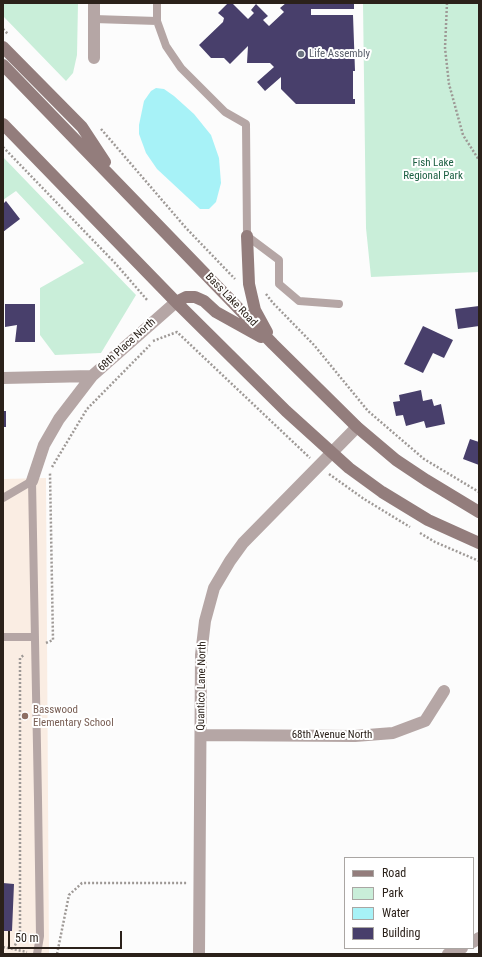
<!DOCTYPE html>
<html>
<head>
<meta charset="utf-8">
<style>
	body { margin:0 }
	#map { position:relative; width:482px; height:957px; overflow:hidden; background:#fcfcfc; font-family:"Roboto Condensed",sans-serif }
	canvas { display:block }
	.frame { position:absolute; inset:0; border:4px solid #2b211a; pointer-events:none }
	.legend { position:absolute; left:344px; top:857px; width:130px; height:92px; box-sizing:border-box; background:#fff; border:1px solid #aaa6a3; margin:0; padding:5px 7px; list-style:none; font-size:12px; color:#2b211a }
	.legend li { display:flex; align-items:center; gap:8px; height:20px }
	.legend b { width:20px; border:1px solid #aaa6a3 }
	.scale { position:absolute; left:8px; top:931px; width:114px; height:18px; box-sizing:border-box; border:2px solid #2b211a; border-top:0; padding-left:5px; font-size:12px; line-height:14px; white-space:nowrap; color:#2b211a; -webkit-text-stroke:3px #fff; paint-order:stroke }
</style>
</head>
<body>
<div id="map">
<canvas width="482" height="957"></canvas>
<div class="frame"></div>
<ul class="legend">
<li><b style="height:5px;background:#937d7c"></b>Road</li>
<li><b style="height:11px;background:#c9eed9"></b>Park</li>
<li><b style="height:11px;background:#a7f2f7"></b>Water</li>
<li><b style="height:11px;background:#483f6b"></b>Building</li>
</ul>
<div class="scale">50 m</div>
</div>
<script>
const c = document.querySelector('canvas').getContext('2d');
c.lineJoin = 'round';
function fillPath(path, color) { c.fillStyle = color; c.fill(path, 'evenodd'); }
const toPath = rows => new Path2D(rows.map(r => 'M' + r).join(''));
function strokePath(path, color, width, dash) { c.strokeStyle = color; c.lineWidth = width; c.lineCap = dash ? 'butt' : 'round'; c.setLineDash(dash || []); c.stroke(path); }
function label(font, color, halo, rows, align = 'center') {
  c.font = font + ' "Roboto Condensed",sans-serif'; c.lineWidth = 4; c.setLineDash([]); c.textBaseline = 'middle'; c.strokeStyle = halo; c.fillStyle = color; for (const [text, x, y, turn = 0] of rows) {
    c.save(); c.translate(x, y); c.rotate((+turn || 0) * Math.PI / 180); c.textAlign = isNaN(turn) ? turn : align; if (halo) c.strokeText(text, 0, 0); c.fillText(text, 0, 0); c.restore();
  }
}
fillPath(toPath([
	[46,478,49,954,3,954,3,479]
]), '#faede3');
fillPath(toPath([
	[3,3,78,3,77,55,73,73,66,81,3,16],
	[363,3,479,3,479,272,371,277,366,228],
	[3,157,136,295,101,353,55,355,40,335,40,288,84,263,16,191,3,200]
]), '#c9eed9');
fillPath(toPath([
	[156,88,164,89,174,96,194,114,211,135,219,158,221,183,216,202,209,209,200,209,157,169,146,153,139,134,139,125,144,101,151,91]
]), '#a7f2f7');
fillPath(toPath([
	[228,3,232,3,248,19,254,13,251,10,256,4,268,16,263,20,269,26,284,12,280,8,286,3,354,3,354,9,311,9,311,15,353,15,355,71,353,71,353,99,355,99,355,104,296,104,281,89,281,77,265,91,257,82,274,67,270,63,247,63,248,46,230,64,224,58,211,58,199,45,223,22,224,18,218,13],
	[6,201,20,219,3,232,3,204],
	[5,304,35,304,35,342,15,342,17,325,5,327],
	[479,306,479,326,458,329,455,309],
	[423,326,453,340,444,358,433,353,423,373,404,364],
	[421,390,423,401,432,399,434,406,441,404,445,424,426,428,424,421,406,426,403,415,396,416,393,402,400,401,399,395],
	[3,411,6,411,6,427,3,427],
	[470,439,479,442,479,465,463,459],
	[3,883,14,884,12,931,3,931]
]), '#483f6b');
strokePath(toPath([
	[447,3,445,48,449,84,463,135,479,160],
	[3,29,8,34],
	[101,129,186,228,235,279],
	[3,147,115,263,148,301],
	[266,294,273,303,314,345,368,411,424,459,479,492],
	[153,341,177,332,310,458],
	[52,467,87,409,150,345],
	[329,474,364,499,410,527],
	[420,533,435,542,479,561],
	[46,643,53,640,50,473],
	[20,936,20,658,24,655],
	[3,947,27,952],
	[13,949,20,936,29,936],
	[57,954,69,895,82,883,187,883]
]), '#9e9996', 2.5, [2, 2]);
strokePath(toPath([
	[157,3,157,21],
	[94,19,157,21,166,46,181,68,225,112,246,124,247,236,279,260,279,284,299,301,339,304],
	[3,498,32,481,38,799,40,936,37,954],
	[3,637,35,637]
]), '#b5a6a5', 8);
strokePath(toPath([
	[94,3,94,58],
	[3,378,92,376,176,302],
	[32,481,44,445,59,419,92,376],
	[201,735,355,736,393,733,425,721,444,691],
	[473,942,479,938],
	[199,954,201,655,205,621,214,588,230,561,243,543,357,427],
	[448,954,462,948]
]), '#b5a6a5', 12);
strokePath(toPath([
	[3,47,82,127,105,162],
	[3,65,273,344,357,427,396,460,426,480,479,512],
	[3,124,176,302,286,411,349,468,382,492,428,520,479,543],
	[247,236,249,284,255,310,267,332],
	[176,302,186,297,195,297,204,301,216,312,261,337]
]), '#937d7c', 12);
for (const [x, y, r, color] of [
	[301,54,4,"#6b7280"],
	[25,716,4,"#8d6e63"]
]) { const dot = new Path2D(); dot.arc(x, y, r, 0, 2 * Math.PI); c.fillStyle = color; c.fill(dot); strokePath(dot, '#fff', 1.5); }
label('11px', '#5b616d', '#fff', [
	["Life Assembly",309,54]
], 'left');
label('11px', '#1c5f42', '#fff', [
	["Fish Lake",433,163],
	["Regional Park",433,176]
]);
label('11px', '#2b211a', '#fff', [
	["Bass Lake Road",231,300,46],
	["68th Place North",127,345,-42],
	["Quantico Lane North",202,686,-89],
	["68th Avenue North",332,735]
]);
label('11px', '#785e54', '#fff', [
	["Basswood",33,710],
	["Elementary School",33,723]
], 'left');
</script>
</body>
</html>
